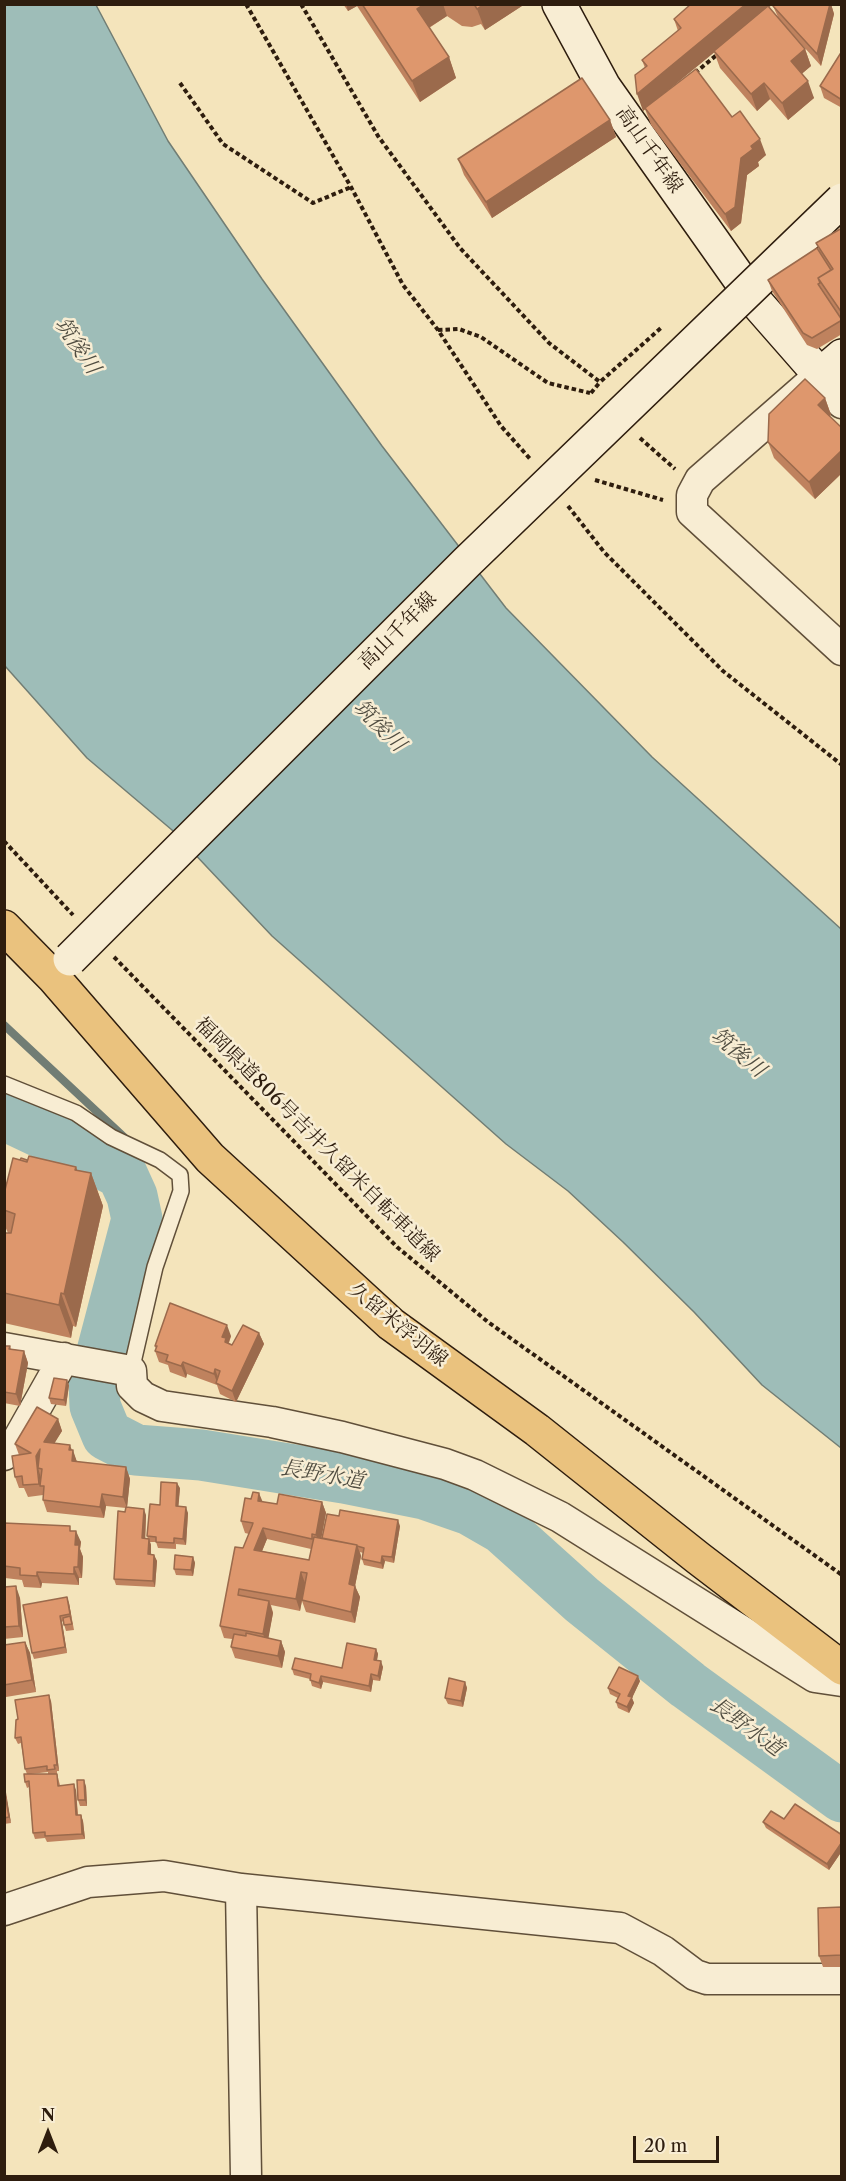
<!DOCTYPE html>
<html>
<head>
<meta charset="utf-8">
<style>
	body { margin:0 }
	#map { position:relative; width:846px; height:2181px; overflow:hidden; background:#f4e4bb; font-family:"Libre Caslon Text",serif }
	canvas { display:block }
	.frame { position:absolute; inset:0; border:6px solid #2e1d0e; pointer-events:none }
	.north { position:absolute; left:18px; top:2103px; width:60px; height:60px; -webkit-text-stroke:4px #f8edd3; paint-order:stroke; rotate:0deg; font-size:16px; font-weight:700; line-height:24px; text-align:center; color:#2e1d0e }
	.north::after { content:''; display:block; margin:auto; width:21px; height:27px; background:#2e1d0e; clip-path:polygon(50% 0,100% 100%,50% 72%,0 100%) }
	.scale { position:absolute; left:633px; top:2136px; width:86px; height:27px; box-sizing:border-box; border:3px solid #2e1d0e; border-top:0; padding-left:8px; font-size:18px; line-height:21px; white-space:nowrap; color:#2e1d0e; -webkit-text-stroke:4px #f8edd3; paint-order:stroke }
</style>
</head>
<body>
<div id="map">
<canvas width="846" height="2181"></canvas>
<div class="frame"></div>
<div class="north">N</div>
<div class="scale">20 m</div>
</div>
<script>
const c = document.querySelector('canvas').getContext('2d');
c.lineJoin = 'round';
function fillPath(path, color) { c.fillStyle = color; c.fill(path, 'evenodd'); }
const toPath = rows => new Path2D(rows.map(r => 'M' + r).join(''));
function strokePath(path, color, width, dash) { c.strokeStyle = color; c.lineWidth = width; c.lineCap = dash ? 'butt' : 'round'; c.setLineDash(dash || []); c.stroke(path); }
function label(font, color, halo, rows, align = 'center') {
  c.font = font + ' "Libre Caslon Text","Noto Serif JP",serif'; c.lineWidth = 5; c.setLineDash([]); c.textBaseline = 'middle'; c.strokeStyle = halo; c.fillStyle = color; for (const [text, x, y, turn = 0] of rows) {
    c.save(); c.translate(x, y); c.rotate((+turn || 0) * Math.PI / 180); c.textAlign = isNaN(turn) ? turn : align; if (halo) c.strokeText(text, 0, 0); c.fillText(text, 0, 0); c.restore();
  }
}
const water = toPath([
	[4,5,96,5,168,141,262,279,382,446,506,608,652,757,841,929,841,1448,762,1385,694,1312,623,1242,568,1191,506,1144,272,936,172,830,87,758,5,666,4,5]
]);
fillPath(water, '#9ebdb8');
strokePath(water, '#717d74', 1.5);
strokePath(toPath([
	[4,1025,124,1137,122,1174]
]), '#717d74', 8);
strokePath(toPath([
	[4,1115,61,1142,122,1174,132,1196,137,1219,94,1382,95,1406,107,1435,136,1450,201,1455,344,1478,424,1494,470,1510,503,1529,582,1600,688,1685,842,1797]
]), '#9ebdb8', 51);
const lane = toPath([
	[4,1084,76,1113,111,1137,160,1160,180,1175,181,1191,155,1267,131,1371]
]);
const street = toPath([
	[842,403,820,375,700,480,692,495,692,512,842,650],
	[4,1348,131,1371,132,1386,143,1397,162,1406,272,1422,342,1437,445,1464,475,1475,560,1517,815,1677,842,1681],
	[4,1455,16,1443,64,1358],
	[241,1889,246,2176],
	[4,1910,88,1882,164,1876,241,1889,620,1928,663,1951,695,1975,707,1979,842,1979]
]);
const secondary = toPath([
	[559,4,604,87,756,302,820,375,842,356]
]);
const primary = toPath([
	[4,927,54,978,210,1158,391,1324,537,1430,698,1558,842,1668]
]);
strokePath(lane, '#604f39', 18);
strokePath(street, '#604f39', 33);
strokePath(secondary, '#2e1d0e', 36);
strokePath(primary, '#2e1d0e', 36);
strokePath(toPath([
	[246,4,351,187,403,285,438,330,501,426,531,460],
	[301,4,378,136,460,248,549,343,600,382,662,327],
	[695,73,719,53],
	[180,83,223,144,313,203,351,187],
	[438,330,459,329,481,337,548,383,590,393],
	[591,393,600,382],
	[640,438,675,469],
	[595,480,663,500],
	[568,506,604,552,723,671,842,765],
	[4,841,73,915],
	[114,957,397,1247,488,1322,842,1575]
]), '#2e1d0e', 4, [4.5, 3]);
strokePath(lane, '#f8edd3', 15);
strokePath(street, '#f8edd3', 30);
strokePath(secondary, '#f8edd3', 33);
strokePath(primary, '#eac27e', 33);
const secondaryBridge = toPath([
	[70,959,467,562,842,200]
]);
strokePath(secondaryBridge, '#2e1d0e', 36, []);
strokePath(secondaryBridge, '#f8edd3', 33);
fillPath(toPath([
	[343,4,525,4,485,30,481,24,472,27,462,26,447,16,429,28,449,57,456,78,420,102,357,6,348,11],
	[775,4,831,4,834,14,821,66,778,18,805,49,811,66,801,74,814,98,788,120,770,99,757,111,720,68,714,52,657,99,732,117,766,155,758,162,759,166,747,175,741,223,731,231,651,125,645,109,643,111,645,68,642,60,678,31,674,19,769,8,778,17,773,6],
	[842,51,842,108,824,98,820,86],
	[610,120,616,137,492,218,464,175,458,159],
	[842,228,842,334,817,349,807,345,772,291,768,280,820,253,816,243],
	[825,398,831,415,829,416,842,428,842,473,815,499,774,458,768,442],
	[20,1160,76,1167,77,1170,91,1173,103,1206,76,1327,73,1326,71,1338,4,1323,4,1233,8,1233,4,1224,4,1194],
	[259,1333,264,1344,236,1402,220,1394,217,1385,187,1374,186,1378,170,1372,168,1365,159,1362,155,1351,156,1349,155,1346,231,1336,229,1343,232,1345],
	[4,1346,10,1346,11,1349,24,1351,28,1363,20,1406,4,1403],
	[69,1385,66,1406,51,1404,49,1398],
	[58,1419,62,1431,54,1443,72,1450,77,1462,126,1467,130,1479,127,1507,146,1515,145,1539,148,1539,147,1536,160,1505,180,1488,178,1506,188,1513,186,1545,176,1544,176,1549,158,1548,156,1542,150,1542,151,1545,151,1554,154,1555,157,1561,155,1587,116,1585,114,1579,126,1508,106,1506,104,1518,47,1512,43,1500,43,1495,28,1497,24,1488,19,1488,15,1477,19,1455,15,1444],
	[263,1502,277,1504,322,1502,326,1513,321,1538,400,1526,394,1563,385,1561,383,1569,364,1565,362,1559,363,1553,360,1552,361,1556,355,1586,360,1597,355,1623,306,1612,302,1601,300,1611,271,1605,273,1613,268,1638,281,1641,285,1652,282,1668,235,1658,231,1647,232,1639,224,1638,220,1626,243,1548,249,1534,245,1533,241,1521],
	[267,1539,311,1549,309,1560,262,1551],
	[4,1523,72,1531,81,1542,80,1549,83,1557,82,1578,79,1578,79,1585,42,1583,41,1588,24,1587,22,1580,5,1578],
	[193,1557,195,1563,193,1576,176,1575,174,1569],
	[4,1587,20,1598,23,1637,4,1639],
	[69,1603,74,1630,66,1631,63,1621,62,1622,67,1653,34,1659,32,1653],
	[25,1642,30,1653,36,1692,6,1697,4,1692,4,1645],
	[376,1649,378,1654,377,1660,383,1667,380,1681,373,1680,371,1692,323,1682,321,1689,312,1686,310,1679,294,1675,292,1669,342,1668],
	[640,1681,632,1698,634,1703,629,1713,618,1708,616,1702,618,1698,610,1694,608,1688],
	[465,1682,467,1688,463,1707,448,1704,445,1698],
	[51,1701,59,1771,57,1771,57,1774,60,1785,76,1790,78,1815,81,1815,83,1821,85,1839,47,1842,45,1838,35,1839,33,1833,29,1787,27,1788,25,1782,27,1774,25,1769,21,1743,18,1744,15,1738,18,1719],
	[48,1772,48,1774,31,1774],
	[4,1784,11,1823,4,1824],
	[86,1786,87,1806,80,1806,78,1800],
	[784,1819,842,1835,842,1851,829,1870,766,1828,763,1822],
	[842,1907,842,1967,823,1967,819,1956]
]), '#bf825e');
fillPath(toPath([
	[346,4,357,4,357,6,348,11],
	[425,4,443,4,447,16,425,30,417,9],
	[484,4,525,4,485,30,477,9],
	[746,4,773,4,643,111,637,94],
	[830,4,831,4,834,14,821,66,817,54],
	[805,49,811,66,797,78,791,61],
	[449,57,456,78,420,102,412,81],
	[808,81,814,98,788,120,782,103],
	[764,83,770,99,757,111,751,94],
	[610,120,616,137,492,218,486,202],
	[760,139,766,155,758,162,759,166,747,175,741,223,731,231,725,214,741,158,751,146],
	[825,398,831,415,824,422,818,405],
	[842,450,842,473,815,499,809,482],
	[76,1167,86,1195,91,1173,103,1206,76,1327,64,1294],
	[61,1293,73,1326,71,1338,59,1305],
	[227,1325,231,1336,228,1344,229,1354,222,1337],
	[259,1333,264,1344,236,1402,232,1391],
	[24,1351,28,1363,20,1406,16,1394],
	[183,1362,187,1374,186,1378,181,1366],
	[215,1369,219,1380,218,1385,214,1374],
	[67,1380,69,1385,66,1406,64,1400],
	[58,1419,62,1431,48,1454,44,1442],
	[70,1445,73,1453,73,1450,77,1462,72,1461,69,1450],
	[40,1449,38,1468,41,1478,40,1486,36,1456],
	[126,1467,130,1479,127,1508,123,1497],
	[177,1483,180,1488,178,1512,176,1506],
	[259,1493,264,1505,258,1501],
	[102,1494,106,1506,104,1518,100,1507],
	[322,1502,326,1513,320,1546,316,1535],
	[186,1507,188,1513,186,1545,183,1539],
	[144,1509,146,1515,145,1544,142,1538],
	[398,1520,400,1526,394,1563,392,1557],
	[263,1528,267,1539,258,1561,254,1550],
	[76,1531,81,1542,80,1549,83,1557,82,1578,78,1567,75,1545],
	[149,1539,151,1545,151,1560,148,1554],
	[357,1545,361,1556,355,1586,360,1597,355,1623,351,1612,349,1584],
	[154,1555,157,1561,155,1587,153,1581],
	[382,1556,385,1561,383,1569,381,1563],
	[193,1557,195,1563,193,1576,191,1570],
	[74,1567,79,1578,79,1585,74,1574],
	[37,1572,42,1583,41,1588,37,1576],
	[301,1572,305,1583,300,1611,296,1599],
	[16,1586,20,1598,23,1637,19,1626],
	[67,1597,69,1603,72,1620,70,1614],
	[269,1601,273,1613,267,1646,263,1634],
	[60,1616,62,1622,67,1653,65,1647],
	[281,1641,285,1652,282,1668,278,1656],
	[25,1642,30,1653,36,1692,32,1680],
	[376,1649,378,1654,376,1666,374,1660],
	[381,1661,383,1667,380,1681,378,1676],
	[371,1674,373,1680,371,1692,369,1686],
	[321,1676,323,1682,321,1689,319,1683],
	[638,1676,640,1681,632,1698,634,1703,629,1713,627,1707,628,1696],
	[465,1682,467,1688,463,1707,461,1701],
	[49,1695,51,1701,59,1771,57,1765],
	[84,1780,86,1786,87,1806,85,1800],
	[4,1784,5,1786,11,1823,9,1817],
	[74,1784,76,1790,78,1821,76,1815],
	[81,1815,83,1821,85,1839,82,1834],
	[842,1842,842,1851,829,1870,827,1864]
]), '#9b6a4c');
const building = toPath([
	[362,4,425,4,417,9,449,57,412,81,362,4],
	[474,4,484,4,477,9,474,4],
	[691,4,746,4,637,94,635,75,647,66,642,60,681,28,674,19,691,4],
	[775,4,830,4,817,54,773,6,775,4],
	[768,6,805,49,791,61,808,81,782,103,764,83,751,94,714,51,768,6],
	[842,51,842,100,820,86,842,51],
	[696,69,732,117,740,111,760,139,751,146,753,149,741,158,735,207,725,214,645,108,696,69],
	[582,78,610,120,486,202,458,159,582,78],
	[842,228,842,313,818,278,833,269,816,243,842,228],
	[817,248,831,270,818,278,820,283,818,284,842,320,812,338,803,333,768,280,817,248],
	[805,379,825,398,818,405,842,428,842,450,809,482,768,442,769,414,805,379],
	[29,1156,76,1167,75,1170,91,1173,64,1294,61,1293,59,1305,4,1293,4,1233,11,1233,15,1214,4,1210,4,1194,13,1158,27,1162,29,1156],
	[21,1158,27,1160,27,1162,20,1160,21,1158],
	[170,1303,227,1325,222,1337,226,1338,225,1342,232,1345,243,1325,259,1333,232,1391,216,1383,220,1371,215,1369,214,1374,183,1362,181,1366,166,1361,168,1355,155,1351,157,1346,155,1346,170,1303],
	[4,1346,10,1346,9,1349,24,1351,16,1394,4,1392,4,1346],
	[54,1378,67,1380,64,1400,49,1398,54,1378],
	[37,1407,58,1419,44,1442,70,1445,69,1450,73,1450,72,1461,126,1467,123,1497,102,1494,100,1507,43,1500,44,1486,40,1486,42,1469,38,1468,40,1449,36,1456,39,1484,23,1485,22,1476,15,1477,12,1456,31,1453,15,1444,37,1407],
	[161,1482,177,1483,176,1506,186,1507,183,1539,174,1538,174,1543,156,1542,156,1537,147,1536,150,1504,160,1505,161,1482],
	[253,1492,259,1493,258,1501,277,1504,279,1494,322,1502,316,1535,312,1534,312,1539,263,1528,254,1550,309,1560,314,1537,357,1545,349,1584,355,1586,351,1612,302,1600,307,1573,301,1572,296,1599,239,1589,238,1595,269,1601,263,1634,220,1626,235,1547,243,1548,252,1526,253,1523,241,1521,245,1498,251,1499,253,1492],
	[126,1507,144,1509,142,1538,149,1539,148,1554,154,1555,153,1581,114,1579,118,1511,125,1512,126,1507],
	[340,1510,398,1520,392,1557,382,1556,381,1563,362,1559,364,1548,357,1546,357,1545,322,1538,327,1514,339,1516,340,1510],
	[4,1523,70,1526,70,1531,76,1531,75,1545,79,1545,78,1567,74,1567,74,1574,37,1572,37,1576,20,1575,20,1568,4,1566,4,1523],
	[175,1555,193,1557,191,1570,174,1569,175,1555],
	[16,1586,19,1626,4,1627,4,1587,16,1586],
	[67,1597,70,1614,60,1616,65,1647,32,1653,23,1605,67,1597],
	[70,1616,72,1624,64,1625,63,1618,70,1616],
	[246,1633,281,1641,278,1656,231,1647,234,1634,246,1636,246,1633],
	[25,1642,32,1680,4,1685,4,1645,25,1642],
	[347,1643,376,1649,374,1660,381,1661,378,1676,371,1674,369,1686,321,1676,319,1683,310,1680,311,1674,292,1669,295,1658,342,1668,347,1643],
	[619,1667,638,1676,628,1696,632,1697,627,1707,616,1702,620,1694,608,1688,619,1667],
	[449,1678,465,1682,461,1701,445,1698,449,1678],
	[49,1695,57,1765,54,1765,55,1769,47,1770,47,1766,25,1769,21,1737,15,1738,16,1720,18,1719,15,1700,49,1695],
	[24,1774,57,1774,58,1786,74,1784,76,1815,81,1815,82,1834,45,1836,45,1832,33,1833,29,1781,25,1782,24,1774],
	[77,1780,84,1780,85,1800,78,1800,77,1780],
	[4,1789,9,1817,4,1818,4,1789],
	[795,1804,842,1835,842,1842,827,1864,763,1822,771,1811,784,1819,795,1804],
	[842,1907,842,1955,819,1956,818,1908,842,1907]
]);
fillPath(building, '#de976d');
strokePath(building, '#9b6a4c', 1.5);
label('20px', '#2e1d0e', '#f8edd3', [
	["高山千年線",649,150,55],
	["高山千年線",398,631,-45],
	["福岡県道806号吉井久留米自転車道線",317,1140,45],
	["久留米浮羽線",398,1325,39]
]);
label('italic 21px', '#504d41', '#f8edd3', [
	["筑後川",77,346,56],
	["筑後川",379,726,45],
	["筑後川",738,1053,40],
	["長野水道",322,1475,10],
	["長野水道",746,1727,36]
]);
</script>
</body>
</html>
